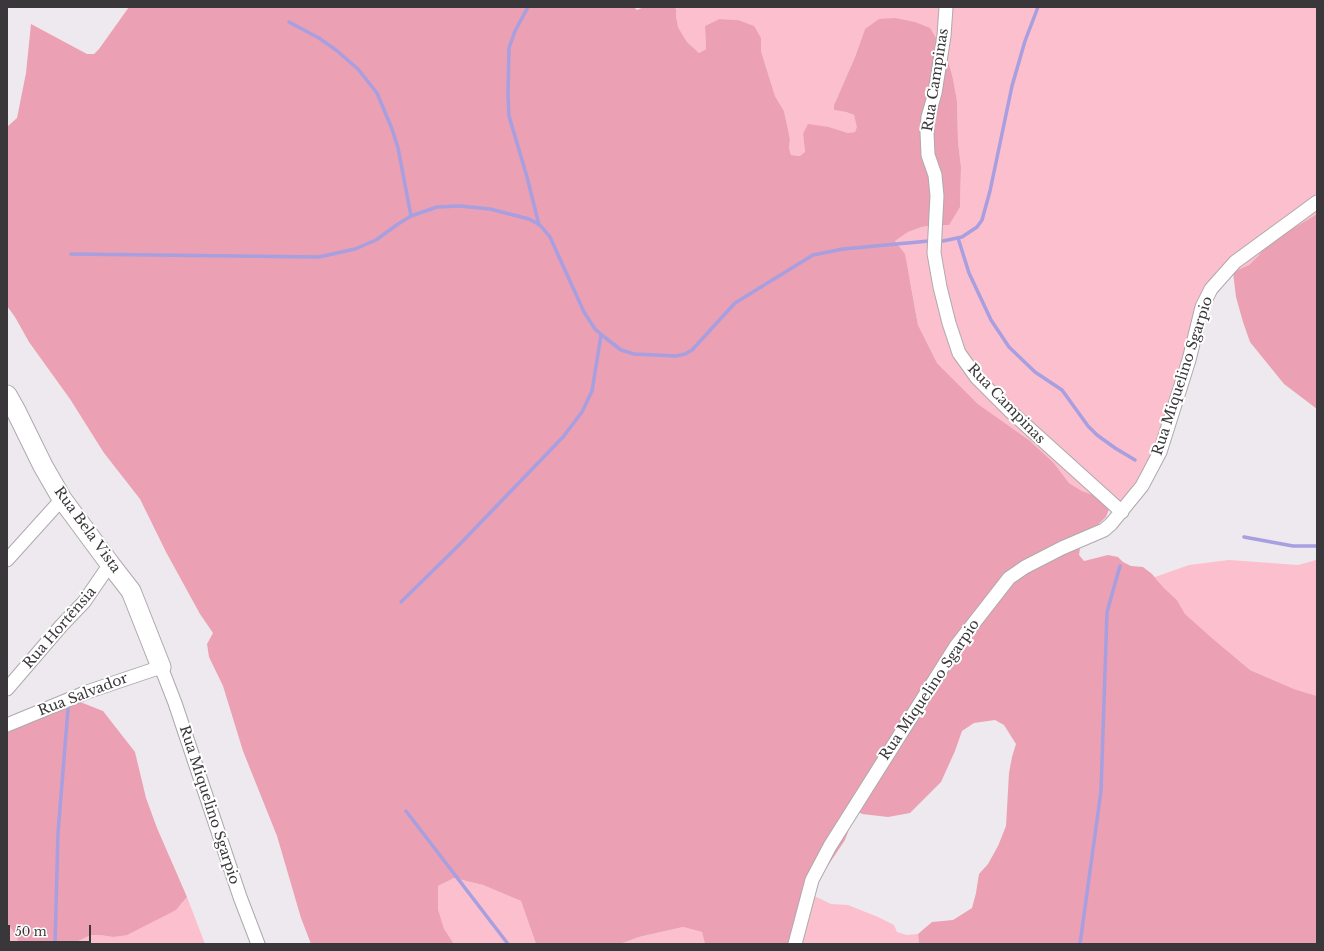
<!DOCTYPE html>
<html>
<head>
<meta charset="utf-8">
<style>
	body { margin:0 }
	#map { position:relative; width:1324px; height:951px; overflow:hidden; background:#eee9ee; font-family:"Libre Baskerville",serif }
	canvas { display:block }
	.frame { position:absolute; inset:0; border:8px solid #393739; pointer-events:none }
	.scale { position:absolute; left:8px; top:925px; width:83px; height:18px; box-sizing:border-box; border:2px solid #393739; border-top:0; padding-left:5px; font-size:12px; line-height:14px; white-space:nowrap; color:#393739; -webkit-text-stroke:3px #fff; paint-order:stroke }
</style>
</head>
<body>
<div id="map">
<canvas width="1324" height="951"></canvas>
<div class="frame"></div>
<div class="scale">50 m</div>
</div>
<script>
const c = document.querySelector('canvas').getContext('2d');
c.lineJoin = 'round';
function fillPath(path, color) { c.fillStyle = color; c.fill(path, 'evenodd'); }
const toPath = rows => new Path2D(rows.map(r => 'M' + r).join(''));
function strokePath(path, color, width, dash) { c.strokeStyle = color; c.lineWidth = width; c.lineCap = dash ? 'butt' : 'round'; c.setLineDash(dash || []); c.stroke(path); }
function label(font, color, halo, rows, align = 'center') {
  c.font = font + ' "Libre Baskerville",serif'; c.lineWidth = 4; c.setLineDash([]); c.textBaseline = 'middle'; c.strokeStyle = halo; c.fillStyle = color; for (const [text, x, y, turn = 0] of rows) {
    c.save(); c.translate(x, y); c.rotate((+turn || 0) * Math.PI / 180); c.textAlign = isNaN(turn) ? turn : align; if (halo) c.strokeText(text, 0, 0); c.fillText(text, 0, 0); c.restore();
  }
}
fillPath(toPath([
	[674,7,1317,7,1317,214,1264,246,1259,255,1249,265,1233,272,1212,301,1204,316,1158,466,1117,506,1082,491,1069,483,1054,463,1029,440,978,404,937,363,918,325,910,281,895,241,908,232,922,227,935,225,960,207,961,167,958,142,957,101,953,79,941,46,865,29,855,57,834,105,834,110,846,112,854,115,858,127,855,132,848,133,829,127,803,134,805,153,800,156,791,155,789,148,790,139,784,111,775,96,761,51,761,38,738,20,719,19,705,26,706,49,699,53,687,42,678,27,676,16,676,9],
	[1317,559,1317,696,1294,689,1250,670,1212,638,1185,614,1177,600,1164,588,1155,577,1189,565,1229,560,1298,565,1313,561],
	[454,878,483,885,521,901,536,944,454,944,444,930,438,909,438,886],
	[812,895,831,904,848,905,878,917,894,925,897,932,907,935,918,934,919,944,801,944],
	[187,897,205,944,72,944,91,935,100,935,113,937,176,910],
	[7,923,15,934,19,944,7,944],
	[683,927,702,932,705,944,620,944,639,937]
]), '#fcbfcd');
fillPath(toPath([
	[129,7,634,7,637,10,644,7,674,7,676,9,676,16,678,27,687,42,699,53,706,49,705,26,719,19,738,20,754,26,761,38,761,51,775,96,784,111,790,139,789,148,791,155,800,156,805,152,803,134,808,124,829,127,848,133,855,132,857,127,854,115,846,112,834,110,834,105,855,57,865,29,879,19,895,18,915,22,930,28,941,46,948,61,953,79,957,101,958,142,961,167,960,207,949,225,935,225,922,227,908,232,895,241,905,254,918,325,937,363,978,404,1029,440,1054,463,1069,483,1082,491,1103,499,1110,507,1106,517,1087,535,1080,548,1079,555,1084,561,1108,555,1118,557,1123,562,1131,566,1143,567,1152,574,1164,588,1177,600,1185,614,1212,638,1250,670,1294,689,1317,696,1317,944,919,944,918,934,932,922,953,920,972,908,976,893,979,874,988,864,998,846,1006,826,1009,773,1012,757,1016,744,1004,725,995,720,974,723,962,731,955,751,941,782,910,813,888,817,862,814,856,810,845,840,819,879,801,944,705,944,702,932,683,927,639,937,620,944,536,944,521,901,483,885,454,878,438,886,438,909,444,929,454,944,311,944,301,918,277,836,243,751,223,686,209,657,207,644,213,633,200,614,166,552,140,499,104,453,70,399,29,342,15,317,7,306,7,127,17,118,26,73,31,24,87,54,94,54,99,49],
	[1317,214,1317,409,1284,384,1250,342,1243,322,1236,297,1233,272,1249,265,1259,255,1264,246],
	[70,698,103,711,135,752,146,798,157,828,187,897,176,910,127,935,113,937,100,935,91,935,72,944,19,944,15,934,7,923,7,720]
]), '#eca0b3');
strokePath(toPath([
	[528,7,515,31,509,48,508,95,509,116,527,177,539,225],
	[289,22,319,38,336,50,358,69,377,93,392,129,398,148,411,216],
	[958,238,969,273,991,320,1009,347,1035,372,1062,390,1088,426,1097,435,1115,448,1135,460],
	[943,241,962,237,977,227,982,220,990,191,1012,86,1025,41,1038,7],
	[71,254,319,257,355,249,376,240,398,224,411,216,437,207,460,206,490,209,529,219,540,225,550,237,584,312,595,329,603,336,621,350,634,354,676,356,685,354,692,350,735,303,813,255,843,249,929,241],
	[1244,537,1293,546,1317,546],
	[401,602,459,545,563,437,582,412,592,391,601,335],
	[406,811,508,944],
	[55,944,58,833,68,709],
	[1080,944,1101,791,1107,612,1120,566]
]), '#a79fdf', 3.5);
const street = toPath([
	[946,7,944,36,935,93,928,117,927,132,928,155,935,175,937,196,934,253,940,287,949,323,959,353,977,378,1010,411,1122,512],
	[7,560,62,499],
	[7,689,61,626,84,602,110,564],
	[7,725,87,692,161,667,175,703,240,897,258,944],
	[795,944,812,880,830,846,956,646,1009,578,1025,567,1062,548,1104,530,1111,524,1142,486,1160,452,1189,360,1202,307,1211,289,1235,262,1317,202]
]);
const secondary = toPath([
	[7,395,16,411,43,466,62,499,110,564,131,591,161,667]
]);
strokePath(street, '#aea9ae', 15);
strokePath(secondary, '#aea9ae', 21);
strokePath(street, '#fff', 13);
strokePath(secondary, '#fff', 19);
label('14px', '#393739', '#fff', [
	["Rua Campinas",936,80,-81],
	["Rua Miquelino Sgarpio",1183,376,-72],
	["Rua Campinas",1006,404,46],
	["Rua Bela Vista",87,530,54],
	["Rua Hortênsia",60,628,-49],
	["Rua Miquelino Sgarpio",930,690,-56],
	["Rua Salvador",83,695,-21],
	["Rua Miquelino Sgarpio",209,805,72]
]);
</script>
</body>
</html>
